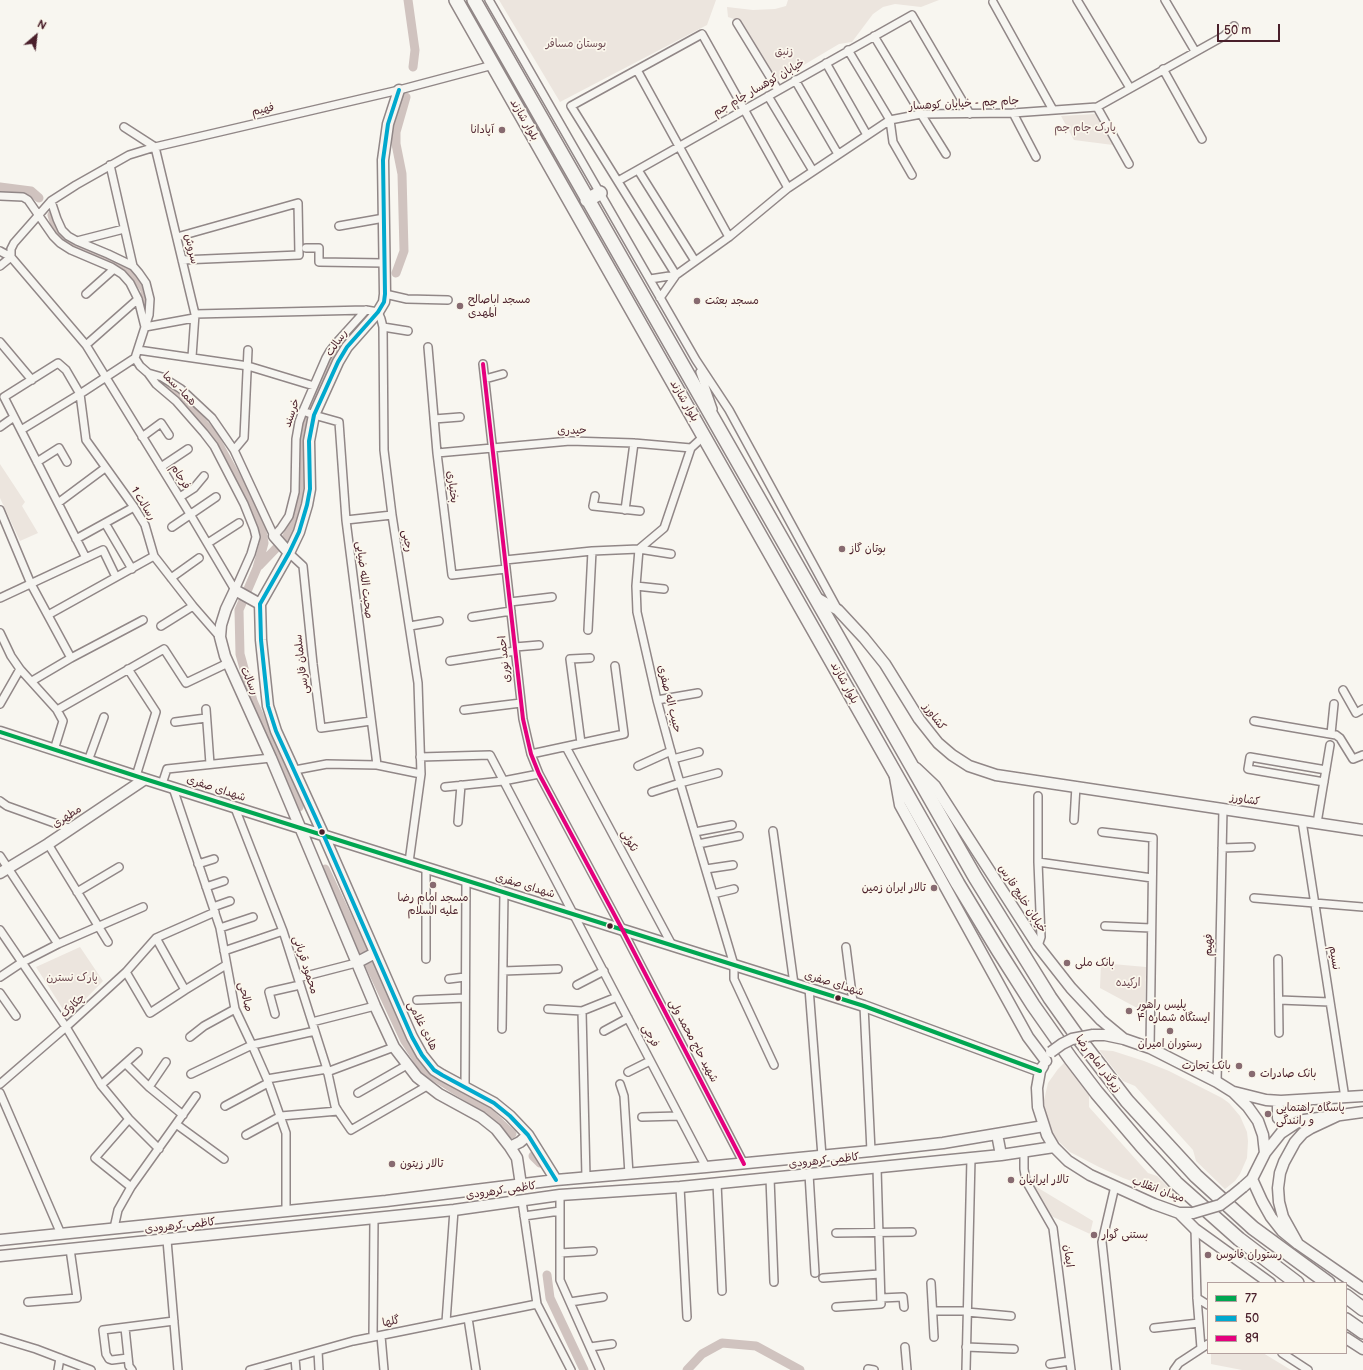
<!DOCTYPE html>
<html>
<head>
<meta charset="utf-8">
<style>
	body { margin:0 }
	#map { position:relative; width:1363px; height:1370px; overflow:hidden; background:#f8f6f0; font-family:"Balsamiq Sans",sans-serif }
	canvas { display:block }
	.legend { position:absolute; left:1207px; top:1282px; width:140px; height:72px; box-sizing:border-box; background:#fbf7ec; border:1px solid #b4a19f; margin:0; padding:5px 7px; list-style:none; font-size:12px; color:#4a1f2b }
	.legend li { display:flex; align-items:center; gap:8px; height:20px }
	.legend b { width:20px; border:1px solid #b4a19f }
	.north { position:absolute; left:16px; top:16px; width:40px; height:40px; -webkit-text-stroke:3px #fbf7ec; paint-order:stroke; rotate:28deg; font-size:11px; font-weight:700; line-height:16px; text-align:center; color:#4a1f2b }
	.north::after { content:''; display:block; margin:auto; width:14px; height:18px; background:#4a1f2b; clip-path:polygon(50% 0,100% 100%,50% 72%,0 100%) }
	.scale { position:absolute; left:1217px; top:24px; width:63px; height:18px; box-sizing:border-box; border:2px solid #4a1f2b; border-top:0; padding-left:5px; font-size:12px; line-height:14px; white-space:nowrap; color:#4a1f2b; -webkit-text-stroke:3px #fbf7ec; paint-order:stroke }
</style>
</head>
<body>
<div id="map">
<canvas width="1363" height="1370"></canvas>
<ul class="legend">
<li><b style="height:5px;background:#00a651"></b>77</li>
<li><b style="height:5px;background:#00a9ce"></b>50</li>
<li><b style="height:5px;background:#e5007d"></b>89</li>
</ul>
<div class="north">N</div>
<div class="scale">50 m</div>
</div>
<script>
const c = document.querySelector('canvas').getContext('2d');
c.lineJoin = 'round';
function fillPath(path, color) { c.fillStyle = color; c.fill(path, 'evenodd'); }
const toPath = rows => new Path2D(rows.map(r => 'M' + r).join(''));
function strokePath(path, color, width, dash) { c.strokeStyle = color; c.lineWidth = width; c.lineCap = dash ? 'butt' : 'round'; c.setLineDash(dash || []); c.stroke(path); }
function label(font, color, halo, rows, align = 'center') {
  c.font = font + ' "Balsamiq Sans","Playpen Sans Arabic",sans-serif'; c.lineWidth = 3.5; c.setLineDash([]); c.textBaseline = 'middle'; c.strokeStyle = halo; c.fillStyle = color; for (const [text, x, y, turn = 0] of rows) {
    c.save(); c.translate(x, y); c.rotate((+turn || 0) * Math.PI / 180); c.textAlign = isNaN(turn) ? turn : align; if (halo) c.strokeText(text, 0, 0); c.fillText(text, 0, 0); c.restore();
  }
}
fillPath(toPath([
	[499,0,716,0,707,25,560,102],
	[788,0,939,0,921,7,895,4,883,7,873,14,852,42,839,44,777,81,742,22,728,17,727,7,753,10,775,9,786,6],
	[1095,114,1113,145,1074,140,1061,116],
	[0,464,25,502,22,506,38,533,20,541,0,498],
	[80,947,103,981,68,1017,36,967],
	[1101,963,1146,967,1145,1008,1139,1009,1100,988],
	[1099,1050,1113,1051,1144,1061,1169,1071,1222,1098,1229,1103,1240,1116,1247,1132,1248,1141,1247,1158,1240,1174,1235,1181,1225,1189,1196,1161,1193,1150,1135,1086,1123,1081],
	[1064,1063,1089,1094,1089,1107,1148,1173,1157,1176,1179,1198,1123,1178,1099,1167,1070,1152,1057,1140,1052,1134,1045,1117,1044,1100,1048,1083,1058,1069],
	[1030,1183,1093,1221,1090,1234,1049,1215],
	[1211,1353,1263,1353,1291,1370,1242,1370,1211,1364]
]), '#ece5de');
strokePath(toPath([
	[408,0,415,50,413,67],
	[0,187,31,191,39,198],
	[52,215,55,225,61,234,69,241,88,252,105,258,126,268,137,278,145,290,146,316],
	[396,273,404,251,402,174,396,144,396,132,406,97],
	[160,381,179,396,213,434,251,504,262,531,264,543,257,568,239,610,240,654,253,701,299,807],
	[259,566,286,538,292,527,301,490,302,444,303,429,306,417,330,361,345,341,362,323],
	[325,869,405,1041,425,1071,452,1088,481,1105,512,1134],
	[533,1156,540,1163],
	[547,1275,550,1298,584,1370],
	[687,1370,702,1354,722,1343,756,1346,800,1370]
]), '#d0c3bf', 9);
const street = toPath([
	[489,0,696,360,729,410,838,610],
	[1077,0,1130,88],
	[1165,0,1195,51],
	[993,2,1053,110],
	[737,23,778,90],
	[874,36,921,114,946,154],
	[848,50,890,120,893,142,912,175],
	[826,63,867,135],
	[1163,69,1202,139],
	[637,70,729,237],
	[795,80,838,154],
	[768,96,813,171],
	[1097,107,1129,164],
	[1013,113,1036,157],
	[124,127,155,147,195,314,192,357],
	[110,165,133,266],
	[638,170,695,261],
	[618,181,912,15,970,114],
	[0,196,23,197,28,200,53,236,60,243,71,250,111,267,122,274,130,283,138,299,145,327,135,358],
	[51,201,57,219,62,230,68,236,77,241,108,254,133,266,139,273,146,283,150,299,149,315,145,327],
	[339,226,384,218],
	[177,237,298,203,299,255,182,260],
	[77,241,124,229],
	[306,248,319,248,319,262,384,263],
	[0,251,11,257,86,345,190,514,235,590],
	[0,266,11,257,11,249,14,243,51,201,76,185,129,155,155,147,399,90,493,65],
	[676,275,571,106,702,34,788,188],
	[650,279,676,275],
	[86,294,114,269],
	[385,294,407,299,448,300],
	[660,298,676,275,729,237,788,188,890,120,921,114,1013,113,1097,107,1224,36,1234,26],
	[195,314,366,310,378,312,381,319,383,327,384,450,392,515,418,683,421,774,409,862],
	[145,327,194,318],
	[383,327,408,331],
	[0,342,32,380],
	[86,345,138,299],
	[428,347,437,453,452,575,506,569],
	[138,350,248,366,314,386],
	[135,358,140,366,148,373,156,384,176,401,204,433,214,446,244,504,254,529,256,537,251,554,235,590],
	[483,364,523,719,531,754,539,774,622,929,744,1164],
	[700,372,713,409],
	[148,373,162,377,181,389,212,418,234,450,274,536,281,528,289,516,295,492,296,439,299,422,303,411,326,358,330,351,337,342,366,310],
	[485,379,503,374],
	[303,411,314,415,339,422,346,520,377,765],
	[434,419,460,417],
	[0,427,14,417],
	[21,430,80,394,135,358],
	[142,437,161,423,169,435],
	[691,448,664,528,639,549,636,586,637,612,657,700,673,759,734,965,734,979,774,1065],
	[234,450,244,438,248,350],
	[437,453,570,441,634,443,691,448,704,436],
	[37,462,59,448,67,462],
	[161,467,188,449],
	[595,496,593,506,640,511],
	[180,497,194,488,204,476],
	[58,503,105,468],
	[0,510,31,584,71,658],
	[625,510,634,443],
	[346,520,392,515],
	[105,523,132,569],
	[172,527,216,497],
	[76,539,134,507],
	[208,543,239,523],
	[289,553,303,566,313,664,321,728,371,721],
	[86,558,4,397,58,363,66,370,80,394,86,440,134,507,145,525,154,556,193,606,220,637],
	[505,560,592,551,639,549,671,554],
	[171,578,199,558],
	[636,586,664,589],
	[0,598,103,550,116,577],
	[510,602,552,597],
	[48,615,154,556],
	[472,617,511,611],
	[161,626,193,606],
	[410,626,439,621],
	[588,630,592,551],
	[0,633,11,656,20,669,57,710,63,721,54,750],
	[515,647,539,645],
	[450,661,515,651],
	[128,669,156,712,136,776],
	[32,681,71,658,143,620],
	[1343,690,1356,713,1363,709],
	[657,700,698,693],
	[0,704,20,669],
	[206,709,210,764],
	[57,710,164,649,186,683,228,663],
	[464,710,521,703],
	[1254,721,1336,735,1340,738,1353,759,1363,755],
	[175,722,206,718],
	[1331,734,1334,704],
	[581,743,570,659,590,658],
	[566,747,672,945],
	[531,754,624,734,615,666],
	[420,757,490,755,706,1167],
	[673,759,699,752],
	[88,761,104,717],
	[638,766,671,751],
	[295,770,327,764,377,765,421,774],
	[1324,782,1248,769,1250,757,1326,770],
	[162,784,167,769,271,758],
	[445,787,503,781,539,774],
	[173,788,220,928,235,1009,252,1045,267,1079,286,1133,286,1211],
	[652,792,680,783,718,773],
	[0,801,7,806,71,829],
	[235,808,283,931,327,1069,335,1106,338,1111,351,1130,427,1086],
	[1074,820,1076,786],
	[1302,821,1345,1098],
	[458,822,461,785],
	[1317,823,1330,745],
	[773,831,794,984],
	[695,832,732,825],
	[1102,832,1153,838,1150,1048],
	[48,844,108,942],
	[698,844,739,836],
	[1222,848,1251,847],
	[0,856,58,944],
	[1038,862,1152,878],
	[198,864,214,859],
	[706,869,733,865],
	[206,887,224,881],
	[77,892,119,867],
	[713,894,734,889],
	[1254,898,1363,907],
	[213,907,230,901],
	[1105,926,1151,928],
	[220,928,253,917],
	[0,930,66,1027,101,1085,129,1119,159,1149],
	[156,938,185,990],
	[1038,946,1041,937,1038,862,1038,796],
	[846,947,853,1002],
	[224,951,283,931],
	[426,959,426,868],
	[1278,959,1279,1033],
	[503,971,558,969],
	[126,972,150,1013,185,990,226,965],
	[0,977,21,963,58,944,143,907],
	[298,978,356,963],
	[449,979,465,977],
	[577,985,604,971],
	[809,988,822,1156],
	[0,993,16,1016],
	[417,1000,465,998],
	[1279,1000,1330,1002],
	[864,1006,871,1151],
	[548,1009,582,1011,617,997],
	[582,1011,586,1177],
	[275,1014,269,992,300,985],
	[312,1022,375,1006],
	[502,1029,504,892],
	[604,1031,628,1018],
	[190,1037,204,1026,235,1009],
	[126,1064,149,1087,183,1115],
	[327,1072,394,1047],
	[628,1072,650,1061],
	[191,1074,252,1045,315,1031],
	[267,1079,327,1069],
	[1217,1082,1223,809],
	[0,1084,66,1027,126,972,156,938,215,912],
	[620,1084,624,1096,629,1174],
	[101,1085,138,1052],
	[149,1087,166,1062],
	[465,1088,466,880],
	[0,1093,61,1234],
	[358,1093,407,1065],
	[225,1106,268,1083],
	[642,1117,679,1116],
	[129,1119,95,1158,131,1187],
	[176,1124,224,1159],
	[246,1135,281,1116,338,1111],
	[1024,1153,1024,1169,1026,1181,1053,1228,1071,1370],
	[809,1174,815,1273],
	[770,1178,774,1282],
	[717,1183,722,1291],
	[1115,1186,1102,1242,1116,1370],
	[680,1187,687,1317],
	[560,1195,560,1280,600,1370],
	[522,1201,537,1304,571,1370],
	[524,1216,560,1211],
	[114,1228,118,1210,131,1187,196,1096],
	[1195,1229,1197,1298,1201,1348],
	[836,1233,912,1232],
	[167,1240,178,1370],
	[560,1253,593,1251],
	[823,1278,880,1274],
	[931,1283,934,1337],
	[881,1298,903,1297,904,1307],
	[1197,1298,1208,1305],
	[28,1302,77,1298,70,1249],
	[570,1302,603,1297],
	[836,1307,881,1304,877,1168],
	[933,1311,967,1311],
	[967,1312,1011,1316],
	[468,1318,476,1370],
	[446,1322,454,1210],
	[125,1328,129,1366,132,1370],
	[1154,1328,1199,1323],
	[381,1336,384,1370],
	[373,1337,374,1219],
	[0,1338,36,1349,91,1370],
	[590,1347,612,1344],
	[905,1347,907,1370],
	[966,1347,1014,1349],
	[318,1351,319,1370],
	[1282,1353,1308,1370],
	[128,1358,112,1360,109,1359,106,1354,103,1330,174,1321],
	[295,1358,296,1370],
	[1050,1364,1070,1361],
	[868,1369,874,1370],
	[58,1370,60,1358],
	[250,1370,353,1341,537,1304],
	[966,1370,971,1158],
	[1174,1370,1179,1363,1208,1344]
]);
const secondary = toPath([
	[399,90,388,124,383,160,385,294,384,302,378,312,347,347,338,362,314,415,309,441,310,489,307,505,299,532,289,553,260,604,261,640,268,706,276,731,324,836,412,1037,422,1055,434,1070,442,1075,494,1103,510,1116,528,1135,556,1180],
	[274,536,289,553],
	[815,597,838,610,864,638,885,664,919,719,938,743,952,755,969,766,996,775,1363,830],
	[260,604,235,590,226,609,221,625,220,637,225,656,271,758,375,1006,394,1047,417,1077,439,1094,481,1117,496,1129,510,1147,517,1158,521,1185],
	[0,732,145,779,864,1006,1040,1071],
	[916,768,935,786,1038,946,1071,988,1101,1020,1124,1039],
	[895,777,900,805,1028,1037,1046,1061],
	[0,873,48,844,145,779],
	[356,963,375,953],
	[1093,1035,1105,1035,1124,1039,1150,1048,1217,1082,1233,1092,1248,1107,1258,1121,1263,1135,1265,1153,1252,1179,1243,1187],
	[1043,1066,1040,1071,1037,1088,1038,1107,1047,1135,1054,1147,1068,1161,1090,1175,1154,1204,1179,1213,1193,1213],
	[1234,1092,1266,1100,1281,1101,1363,1096],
	[1281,1101,1278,1107,1278,1118,1288,1127],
	[997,1134,1001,1155],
	[510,1147,520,1142,528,1135],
	[1265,1153,1281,1133,1296,1123,1304,1120,1363,1112],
	[1252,1179,1262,1201,1271,1217,1282,1231,1298,1244,1363,1289],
	[1179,1213,1195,1229,1270,1283],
	[0,1240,386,1201,556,1180,706,1167,871,1151,943,1143,1044,1126],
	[1298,1244,1283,1217,1279,1202,1278,1188,1280,1173,1284,1162,1295,1142,1303,1133,1311,1128,1341,1114],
	[0,1256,454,1210,560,1195,680,1187,1001,1155,1054,1147],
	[1346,1338,1363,1349]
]);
const highway = toPath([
	[456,0,958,884,998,950,1033,1005,1071,1059,1097,1093,1142,1146,1176,1183,1239,1239,1297,1283],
	[474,0,975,877,1050,998,1077,1036,1127,1101,1196,1176,1253,1228,1328,1283],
	[587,200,600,193],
	[1346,1296,1363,1309],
	[1346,1320,1363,1332]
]);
strokePath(street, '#918787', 10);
strokePath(secondary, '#918787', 13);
strokePath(highway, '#918787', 16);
strokePath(street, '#f6f5f1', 7);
strokePath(secondary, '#f6f5f1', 10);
strokePath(highway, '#f6f5f1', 13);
const secondaryBridge = toPath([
	[1051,1052,1062,1044,1072,1039,1093,1035],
	[1193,1213,1220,1205,1232,1196,1243,1187]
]);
strokePath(secondaryBridge, '#918787', 13, []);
strokePath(secondaryBridge, '#f6f5f1', 10);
strokePath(toPath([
	[0,732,145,779,864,1006,1040,1071]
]), '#00a651', 4);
strokePath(toPath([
	[399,90,388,124,383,160,385,294,384,302,378,312,347,347,338,362,314,415,309,441,310,489,307,505,299,532,289,553,260,604,261,640,268,706,276,731,324,836,412,1037,422,1055,434,1070,442,1075,494,1103,510,1116,528,1135,556,1180]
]), '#00a9ce', 4);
strokePath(toPath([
	[483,364,523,719,531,754,539,774,622,929,744,1164]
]), '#e5007d', 4);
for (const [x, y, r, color] of [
	[502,130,4,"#876a70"],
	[697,301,4,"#876a70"],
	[460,306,4,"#876a70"],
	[842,549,4,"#876a70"],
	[322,832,3.5,"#4a1f2b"],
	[433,885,4,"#876a70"],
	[934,888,4,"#876a70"],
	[610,926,3.5,"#4a1f2b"],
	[1067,963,4,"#876a70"],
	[838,998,3.5,"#4a1f2b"],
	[1129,1011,4,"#876a70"],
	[1170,1031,4,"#876a70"],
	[1239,1066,4,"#876a70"],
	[1252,1074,4,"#876a70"],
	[1268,1114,4,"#876a70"],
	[392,1164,4,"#876a70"],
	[1011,1180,4,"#876a70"],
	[1094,1235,4,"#876a70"],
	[1208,1255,4,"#876a70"]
]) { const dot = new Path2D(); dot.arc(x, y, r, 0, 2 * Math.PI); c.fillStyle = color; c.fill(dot); strokePath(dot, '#fbf7ec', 1.5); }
label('11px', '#704d54', '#fbf7ec', [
	["بوستان مسافر",576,44],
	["زنبق",784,52],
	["پارک جام جم",1085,128],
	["پارک نسترن",72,978],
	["ارکیده",1128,983]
]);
label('11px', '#4a1f2b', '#fbf7ec', [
	["خیابان کوهسار جام جم",759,88,-30],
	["جام جم - خیابان کوهسار",964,104,-3],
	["فهیم",263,110,-13],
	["بلوار شازند",524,120,60],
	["سروش",191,249,77],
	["رسالت",337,343,-55],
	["هما- سما",179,389,45],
	["بلوار شازند",684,401,60],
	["خرسند",292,413,-72],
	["حیدری",572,431,-1],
	["فرجام",180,477,58],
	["بختیاری",452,487,83],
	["رسالت 1",143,504,58],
	["رجبی",407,541,81],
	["صحبت الله ضیایی",364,580,83],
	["احمد نوری",505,659,-96],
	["سلمان فارسی",302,664,-97],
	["رسالت",249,681,66],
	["بلوار شازند",844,683,61],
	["حبیب اله صفری",669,699,76],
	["کشاورز",934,717,53],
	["شهدای صفری",216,789,18],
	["کشاورز",1245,800,9],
	["مطهری",67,817,-33],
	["نکوئی",629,841,62],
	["شهدای صفری",525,886,17],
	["خیابان خلیج فارس",1022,899,57],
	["فهیم",1209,945,-89],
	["نسیم",1334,958,81],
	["محمود قربانی",305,965,72],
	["شهدای صفری",834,984,17],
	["صالحی",245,997,75],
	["چکاوک",73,1006,-43],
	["هادی غلامی",422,1026,63],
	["فرجی",650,1036,62],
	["شهید حاج محمد ولی",693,1041,62],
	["زیرگذر امام رضا",1098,1064,53],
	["کاظمی کرهرودی",824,1161,-6],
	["میدان انقلاب",1158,1190,20],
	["کاظمی کرهرودی",501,1191,-8],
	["کاظمی کرهرودی",180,1226,-6],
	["ایمان",1068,1256,83],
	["گلها",391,1322,-11]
]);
label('11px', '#4a1f2b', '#fbf7ec', [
	["آپادانا",494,130,"right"],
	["مسجد اباصالح",468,300],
	["المهدی",468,313],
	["مسجد بعثت",705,301],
	["بوتان گاز",850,549],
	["تالار ایران زمین",926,888,"right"],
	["مسجد امام رضا",433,898,"center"],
	["علیه السلام",433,911,"center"],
	["بانک ملی",1075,963],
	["پلیس راهور",1137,1005],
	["ایستگاه شماره ۴",1137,1018],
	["رستوران امیران",1170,1044,"center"],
	["بانک تجارت",1231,1066,"right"],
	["بانک صادرات",1260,1074],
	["پاسگاه راهنمایی",1276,1108],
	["و رانندگی",1276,1121],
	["تالار زیتون",400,1164],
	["تالار ایرانیان",1019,1180],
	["بستنی گوار",1102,1235],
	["رستوران فانوس",1216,1255]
], 'left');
</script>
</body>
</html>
